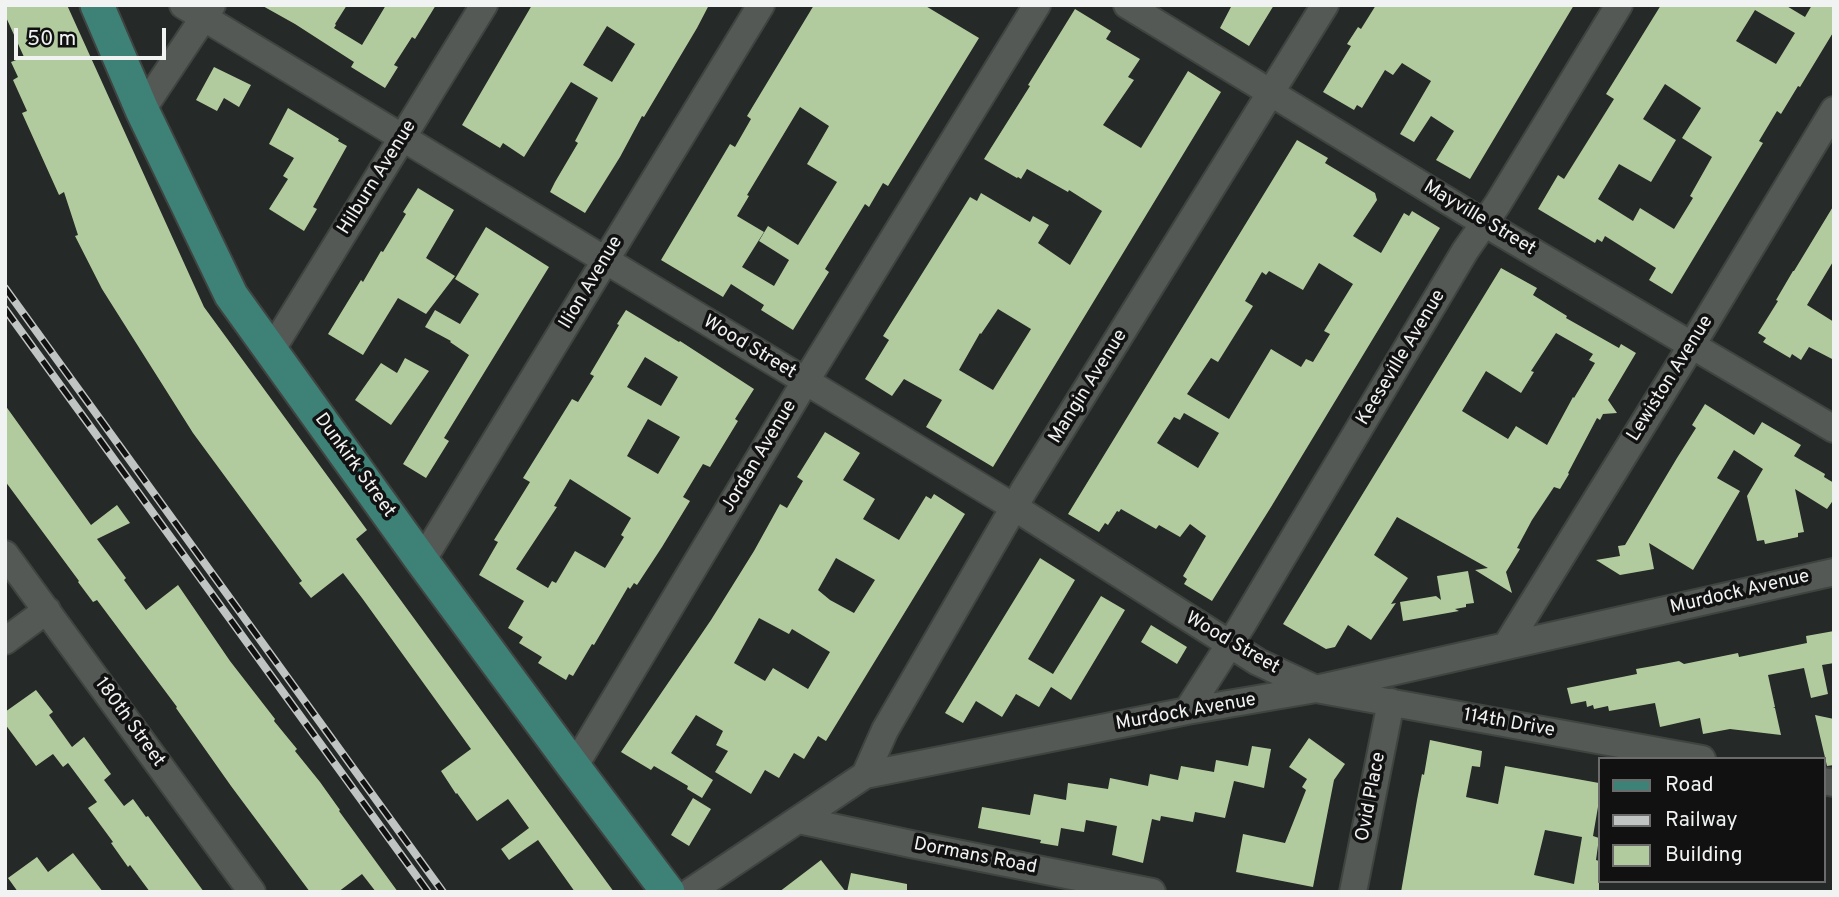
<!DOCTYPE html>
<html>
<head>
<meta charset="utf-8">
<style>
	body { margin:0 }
	#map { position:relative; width:1839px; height:897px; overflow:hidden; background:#252927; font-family:Overpass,sans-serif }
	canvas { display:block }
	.frame { position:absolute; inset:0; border:7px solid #f0f3f1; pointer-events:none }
	.legend { position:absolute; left:1598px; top:757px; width:228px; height:126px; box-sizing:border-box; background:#101110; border:2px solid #6a6b6a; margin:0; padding:9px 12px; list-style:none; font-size:21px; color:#f0f3f1 }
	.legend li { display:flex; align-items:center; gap:14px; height:35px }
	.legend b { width:35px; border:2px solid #6a6b6a }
	.scale { position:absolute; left:14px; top:28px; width:152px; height:32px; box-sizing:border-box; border:4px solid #f0f3f1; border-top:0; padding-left:9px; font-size:21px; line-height:24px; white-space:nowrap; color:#f0f3f1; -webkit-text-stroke:5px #101110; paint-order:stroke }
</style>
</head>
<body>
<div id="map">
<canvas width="1839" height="897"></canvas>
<div class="frame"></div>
<ul class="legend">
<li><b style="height:9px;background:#3e8177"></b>Road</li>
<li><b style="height:9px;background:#c0c4c2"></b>Railway</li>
<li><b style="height:19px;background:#b2cb9e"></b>Building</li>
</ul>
<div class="scale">50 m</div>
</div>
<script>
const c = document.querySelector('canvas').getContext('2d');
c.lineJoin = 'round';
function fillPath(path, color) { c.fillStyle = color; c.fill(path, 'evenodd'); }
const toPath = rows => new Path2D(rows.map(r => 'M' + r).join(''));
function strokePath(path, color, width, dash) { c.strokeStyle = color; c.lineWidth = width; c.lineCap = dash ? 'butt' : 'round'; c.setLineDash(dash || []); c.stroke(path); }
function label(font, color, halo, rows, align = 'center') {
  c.font = font + ' Overpass,sans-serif'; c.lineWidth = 7; c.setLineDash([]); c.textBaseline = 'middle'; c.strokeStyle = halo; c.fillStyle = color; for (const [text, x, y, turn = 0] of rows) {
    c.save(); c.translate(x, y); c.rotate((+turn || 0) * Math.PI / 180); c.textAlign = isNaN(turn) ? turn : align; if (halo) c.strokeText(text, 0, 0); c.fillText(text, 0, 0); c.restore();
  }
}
fillPath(toPath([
	[5,5,67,5,204,307,367,530,356,539,614,892,575,892,538,840,509,860,501,849,529,828,508,799,477,821,457,793,456,794,441,771,471,749,362,598,343,573,311,598,299,583,302,581,193,433,102,289,75,236,78,235,64,192,59,195,22,113,27,111,13,80,18,77,11,62,24,57,5,15],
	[261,5,347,5,335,24,336,25,334,28,362,45,386,5,436,5,415,39,412,37,394,65,398,67,385,88,351,67,354,62,295,24],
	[532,5,709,5,697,28,644,117,642,116,620,157,585,213,550,192,555,182,578,143,575,141,598,98,571,82,524,157,503,143,500,148,462,125],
	[607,26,635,44,612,82,583,65],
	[814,5,924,5,979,38,888,186,883,183,869,207,865,204,825,269,829,272,793,330,761,310,764,305,731,284,723,297,661,260,730,144,735,147,751,119,747,116],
	[800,107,829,126,807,164,837,182,798,245,768,226,759,241,789,260,774,286,742,267,764,232,737,216,749,196,747,195],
	[1232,5,1274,5,1249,46,1220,28],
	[1376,5,1574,5,1470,179,1436,160,1454,131,1431,116,1414,142,1400,134,1431,81,1402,63,1393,75,1385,70,1362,108,1357,105,1354,110,1323,92,1351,46,1347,44,1358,27,1361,29],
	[1661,5,1785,5,1805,17,1812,5,1834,5,1834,31,1800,87,1798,86,1781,114,1777,111,1759,141,1763,143,1672,294,1649,280,1656,268,1605,236,1602,242,1597,239,1595,243,1538,209,1558,175,1564,179,1614,99,1606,94],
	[1755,10,1795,33,1776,64,1736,41],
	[1665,84,1701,108,1682,138,1712,157,1690,196,1693,198,1674,229,1640,208,1633,221,1598,199,1619,164,1651,182,1676,140,1643,119],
	[1075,9,1111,31,1106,39,1140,59,1128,77,1134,80,1103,125,1141,148,1188,71,1221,92,993,467,926,427,942,400,904,379,892,396,865,379,889,340,883,336,970,197,977,201,981,193,1030,222,1033,216,1049,225,1038,243,1070,265,1102,211,1069,190,1068,192,1027,169,1021,179,1018,177,1017,178,984,159,1030,86,1028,85],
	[998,309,1031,329,993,390,959,370,980,333,981,334],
	[214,67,251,85,239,107,224,98,217,111,196,100],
	[288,108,339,139,338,141,347,146,313,207,317,209,304,231,269,209,288,179,283,176,294,158,269,144],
	[1297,140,1328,158,1325,163,1375,193,1377,200,1353,236,1381,253,1404,213,1409,216,1412,211,1440,228,1271,507,1212,601,1184,584,1187,579,1183,576,1206,536,1190,524,1180,537,1159,525,1156,529,1121,509,1119,512,1117,511,1108,525,1105,523,1099,532,1068,514],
	[1319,263,1353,284,1324,331,1330,334,1313,362,1306,359,1301,367,1271,349,1229,419,1187,394,1211,358,1218,362,1253,306,1245,301,1262,272,1266,275,1269,271,1303,290],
	[1184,413,1219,433,1198,468,1157,443,1174,417,1180,420],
	[418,188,454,210,426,258,455,276,426,314,398,298,363,355,328,334,361,280,363,282,381,251,383,252,406,214,403,212],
	[1834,205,1834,260,1807,305,1834,322,1834,360,1809,347,1801,360,1792,354,1790,358,1763,342,1766,338,1758,333,1778,301,1776,300,1793,271,1794,271],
	[486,227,549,267,444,438,449,441,426,478,403,464,469,355,450,342,451,341,425,327,435,310,460,324,479,294,455,279],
	[1501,268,1537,288,1533,295,1567,316,1566,318,1619,348,1621,344,1636,353,1608,400,1617,413,1603,414,1600,420,1597,418,1568,473,1569,474,1560,489,1554,487,1532,520,1517,548,1520,549,1506,572,1512,593,1475,570,1488,568,1397,517,1374,555,1408,578,1391,604,1396,603,1371,640,1348,625,1335,647,1326,649,1283,624],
	[1556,333,1593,354,1589,360,1595,363,1574,398,1573,397,1547,445,1516,426,1508,439,1462,411,1486,371,1521,393,1534,372,1531,371],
	[626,310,679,342,680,341,754,389,735,419,738,421,710,467,703,464,683,497,690,501,662,547,637,585,634,583,630,589,628,587,594,645,592,644,573,676,569,674,566,680,538,663,542,657,519,643,523,637,508,628,524,601,479,575,498,542,494,540,530,482,523,478,572,399,578,402,594,376,590,374,619,325,617,324],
	[645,357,678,377,661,406,627,387],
	[648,419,680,437,658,474,627,456],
	[570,479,631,518,621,535,624,537,605,568,575,551,556,583,552,581,548,588,516,569,557,507,554,506],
	[405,358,429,371,391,425,355,400,381,363,397,373],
	[1705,404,1754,435,1762,422,1801,445,1794,456,1825,474,1824,477,1834,483,1834,499,1827,509,1795,489,1804,532,1798,533,1798,537,1765,544,1764,540,1757,541,1747,496,1763,469,1734,450,1717,478,1740,491,1693,570,1649,543,1654,569,1620,575,1596,560,1620,556,1618,546,1625,545,1677,458,1696,428,1692,425],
	[5,405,91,525,117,505,130,523,97,539,126,578,124,580,146,610,178,585,230,661,275,719,274,721,297,749,295,751,320,782,340,810,339,811,398,892,376,892,362,874,338,892,310,892,231,786,176,708,177,707,97,600,93,602,78,582,79,581,5,481],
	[825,432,860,453,843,480,875,499,863,519,899,540,926,496,931,499,934,494,965,514,826,741,818,736,804,759,794,753,779,778,765,770,751,794,715,772,728,751,716,745,723,731,696,715,671,753,713,780,702,798,687,789,688,786,654,766,651,770,621,752,711,620,754,551,780,504,787,508,803,481,797,477],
	[836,558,875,580,854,613,830,600,818,590],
	[759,618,789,634,792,629,830,652,808,689,773,668,765,681,734,663],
	[1040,558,1075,580,1028,659,1053,674,1101,596,1125,610,1071,700,1051,687,1039,707,1016,694,1002,717,976,701,963,723,945,713],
	[1468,571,1474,603,1466,604,1466,607,1455,609,1459,611,1403,621,1400,602,1436,596,1441,600,1437,576],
	[1151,625,1187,647,1177,664,1141,642],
	[1834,631,1834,663,1822,665,1828,694,1811,698,1804,668,1768,675,1775,707,1773,707,1775,708,1781,735,1730,729,1703,734,1700,718,1660,727,1655,703,1609,711,1608,706,1594,709,1593,705,1587,707,1586,701,1571,704,1567,688,1637,674,1636,669,1653,666,1679,661,1684,664,1738,653,1739,657,1807,643,1806,636],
	[36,690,53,712,49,715,72,747,84,737,111,774,104,780,124,806,133,799,146,817,148,816,204,892,150,892,130,865,128,867,111,843,113,842,88,808,97,802,68,763,63,767,53,754,36,766,5,724,5,712],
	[1815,715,1834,719,1834,765,1827,766],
	[1309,738,1345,764,1334,780,1313,887,1236,872,1243,834,1285,843,1306,790,1302,787,1307,779,1289,767],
	[1430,740,1482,751,1480,767,1472,766,1466,797,1498,804,1505,766,1599,783,1599,801,1593,836,1599,838,1596,860,1599,861,1599,892,1401,892,1417,800,1422,774,1424,775],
	[1545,830,1582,837,1574,884,1534,875],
	[1252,746,1271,749,1264,788,1234,781,1225,818,1195,812,1193,822,1161,816,1160,821,1152,819,1143,863,1112,855,1117,826,1086,820,1084,832,1061,828,1058,846,1040,843,1041,840,978,828,982,807,1030,815,1034,794,1066,800,1068,783,1108,789,1110,778,1148,786,1150,774,1178,780,1181,766,1214,772,1216,760,1248,766],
	[693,798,711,809,689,846,671,835],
	[73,853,103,892,18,892,8,878,37,857,48,872],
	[821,860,846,892,779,892],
	[851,873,907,884,907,892,847,892]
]), '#b2cb9e');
const minor = toPath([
	[183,5,1014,507,1258,662,1316,689,1702,759],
	[1127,5,1484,223,1834,429],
	[142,110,212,5],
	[271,351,484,5],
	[5,554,252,892],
	[422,561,761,5],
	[5,641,47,610],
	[1506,646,1692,345,1834,110],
	[1187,711,1242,625,1465,251,1497,205,1619,5],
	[574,767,805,382,1037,5],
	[865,775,885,730,1024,490,1325,5],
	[1823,781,1834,783],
	[799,820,911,844,1152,892],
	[690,892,865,775,1187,711,1316,689,1834,572],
	[1353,892,1391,702]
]);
const major = toPath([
	[97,5,142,110,231,295,422,561,574,767,668,892]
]);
strokePath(minor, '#404441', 30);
strokePath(major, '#404441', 37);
strokePath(minor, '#545956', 26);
strokePath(major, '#3e8177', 33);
const rail = toPath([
	[5,288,443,892],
	[5,309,428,892]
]);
strokePath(rail, '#c0c4c2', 8);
strokePath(rail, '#101110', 5, [16]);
label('19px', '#f0f3f1', '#101110', [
	["Hilburn Avenue",378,178,-58],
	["Mayville Street",1479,219,31],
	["Ilion Avenue",592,283,-59],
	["Wood Street",749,348,31],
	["Keeseville Avenue",1402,358,-59],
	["Lewiston Avenue",1671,379,-58],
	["Mangin Avenue",1089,387,-58],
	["Jordan Avenue",760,457,-59],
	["Dunkirk Street",354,466,54],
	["Murdock Avenue",1740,593,-13],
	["Wood Street",1232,644,30],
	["Murdock Avenue",1186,713,-10],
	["180th Street",129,723,54],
	["114th Drive",1509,724,10],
	["Ovid Place",1372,797,-79],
	["Dormans Road",975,857,11]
]);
</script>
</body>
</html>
